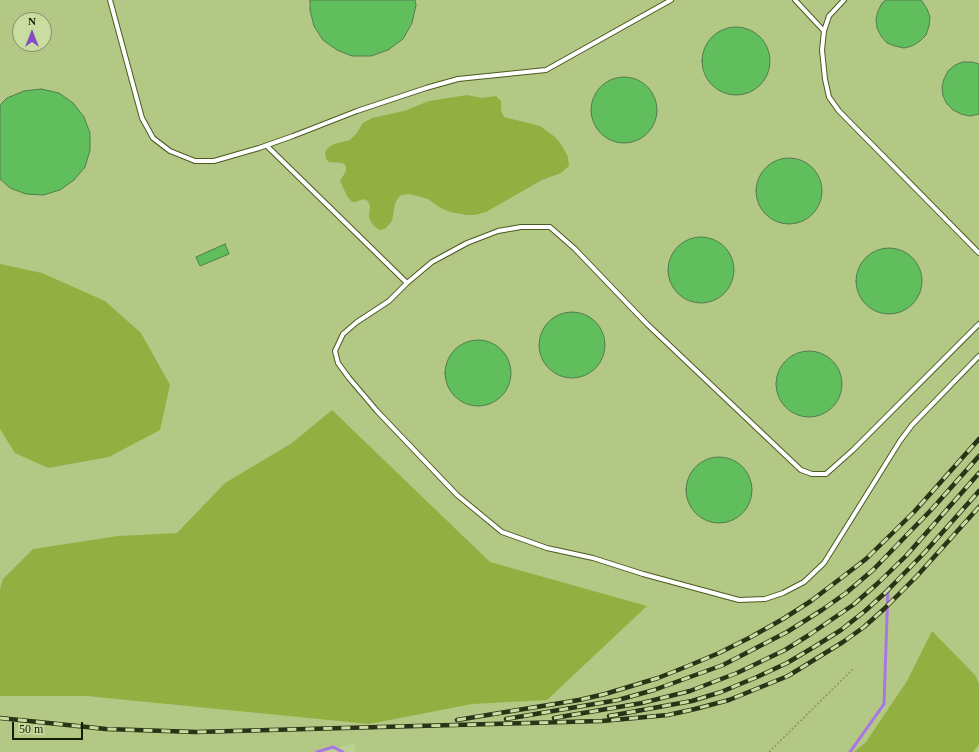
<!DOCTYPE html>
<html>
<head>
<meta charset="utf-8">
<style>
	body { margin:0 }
	#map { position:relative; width:979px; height:752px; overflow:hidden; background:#bdd094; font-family:"Times New Roman",serif }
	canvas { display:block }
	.north { position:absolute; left:12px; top:12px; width:40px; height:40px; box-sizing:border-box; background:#c9dda0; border:1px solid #819062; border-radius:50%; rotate:0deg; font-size:11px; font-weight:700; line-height:16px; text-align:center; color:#151c05 }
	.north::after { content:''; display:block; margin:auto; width:14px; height:18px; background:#854cc3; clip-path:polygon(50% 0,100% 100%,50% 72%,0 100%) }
	.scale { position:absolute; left:12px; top:722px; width:71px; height:18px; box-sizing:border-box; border:2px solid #151c05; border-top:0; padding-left:5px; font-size:12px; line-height:14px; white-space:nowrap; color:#151c05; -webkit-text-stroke:3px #c9dda0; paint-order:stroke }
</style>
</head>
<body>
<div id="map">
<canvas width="979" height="752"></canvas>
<div class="north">N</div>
<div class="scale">50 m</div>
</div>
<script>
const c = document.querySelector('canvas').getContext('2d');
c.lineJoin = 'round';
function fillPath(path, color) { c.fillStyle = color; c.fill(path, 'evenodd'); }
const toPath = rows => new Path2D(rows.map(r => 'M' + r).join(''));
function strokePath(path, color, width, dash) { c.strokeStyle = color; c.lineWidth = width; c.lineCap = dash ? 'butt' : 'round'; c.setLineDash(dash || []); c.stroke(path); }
fillPath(toPath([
	[0,0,979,0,979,752,355,752,355,743,329,750,313,752,0,752],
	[20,20,44,20,44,44,20,44]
]), '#b2c884');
fillPath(toPath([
	[467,95,482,98,496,96,501,101,501,110,504,117,540,126,555,137,561,144,568,157,569,166,561,173,542,180,486,212,475,215,467,215,450,212,439,207,428,199,410,194,401,195,398,198,395,204,392,221,385,229,379,230,373,225,370,220,369,216,370,206,368,201,363,199,356,202,352,202,347,196,340,181,346,171,346,166,343,163,329,162,326,159,325,152,329,147,334,144,350,140,356,134,363,123,372,118,404,111,429,101],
	[0,264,42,273,105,301,141,333,170,385,160,430,109,457,48,468,15,453,0,429],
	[332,410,490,562,647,606,547,700,472,704,369,724,87,696,0,696,0,589,3,579,33,549,118,536,177,533,225,483,292,443],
	[932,631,975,675,979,684,979,744,973,752,854,752,866,742,907,681]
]), '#92b042');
strokePath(toPath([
	[317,752,333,747,343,752],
	[850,752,884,704,888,588]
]), '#a777e3', 3);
const building = toPath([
	[310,0,415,0,416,5,412,23,403,39,388,50,371,56,352,56,337,50,323,40,314,26,310,10,310,0],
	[886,0,920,0,922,1,927,9,930,17,929,26,926,35,920,41,912,46,904,48,895,46,887,43,881,36,877,28,876,19,878,11,882,3,886,0],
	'702 61a34 34 0 1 1 68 0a34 34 0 1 1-68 0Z',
	[963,62,972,62,979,64,979,114,970,116,961,114,953,110,947,104,943,96,942,87,944,79,948,71,955,65,963,62],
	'591 110a33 33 0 1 1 66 0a33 33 0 1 1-66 0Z',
	[41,89,59,93,73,103,84,117,90,133,90,150,85,167,74,180,60,190,43,195,26,194,10,188,0,179,0,105,7,98,24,91,41,89],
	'756 191a33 33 0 1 1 66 0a33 33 0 1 1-66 0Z',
	'668 270a33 33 0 1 1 66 0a33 33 0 1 1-66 0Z',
	[225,244,229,254,200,266,196,257,225,244],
	'856 281a33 33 0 1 1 66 0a33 33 0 1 1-66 0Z',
	'539 345a33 33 0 1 1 66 0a33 33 0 1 1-66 0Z',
	'445 373a33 33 0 1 1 66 0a33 33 0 1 1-66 0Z',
	'776 384a33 33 0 1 1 66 0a33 33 0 1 1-66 0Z',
	'686 490a33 33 0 1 1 66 0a33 33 0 1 1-66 0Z'
]);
fillPath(building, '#61be5d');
strokePath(building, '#527c4f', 1);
const service = toPath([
	[110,0,142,118,153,138,170,151,195,161,214,161,259,148,293,136,357,111,426,88,458,79,546,70,671,0],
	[795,0,824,31],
	[844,0,829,16,824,31,822,50,825,79,829,97,839,111,979,253],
	[267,146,407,283],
	[979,324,853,450,826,474,812,474,801,470,647,324,575,249,550,227,521,227,498,231,467,243,432,262,407,283,389,301,357,322,343,334,335,351,338,363,349,378,377,411,457,495,502,532,547,548,593,558,643,574,739,600,765,599,783,593,804,582,824,563,900,441,912,425,979,356]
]);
strokePath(service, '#4b5a21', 6);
strokePath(toPath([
	[769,752,853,669]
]), '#879666', 1.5, [2, 2]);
strokePath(service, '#fff', 4);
const rail = toPath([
	[609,716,692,701,721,692,757,677,787,663,814,647,841,630,865,611,886,592,925,552,979,491],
	[0,718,106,729,196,732,602,721,668,715,695,709,729,700,788,676,843,642,864,627,884,609,917,576,979,507],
	[554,718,642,703,690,691,737,673,785,650,809,635,853,605,877,584,906,556,979,473],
	[506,719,618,700,654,690,723,665,787,632,822,610,846,593,873,570,932,509,979,456],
	[457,720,579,700,605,694,658,678,688,666,719,653,749,638,783,619,811,601,866,559,914,512,979,439]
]);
strokePath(rail, '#2b3317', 4.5);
strokePath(rail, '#c9dda0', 3, [9]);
</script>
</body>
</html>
